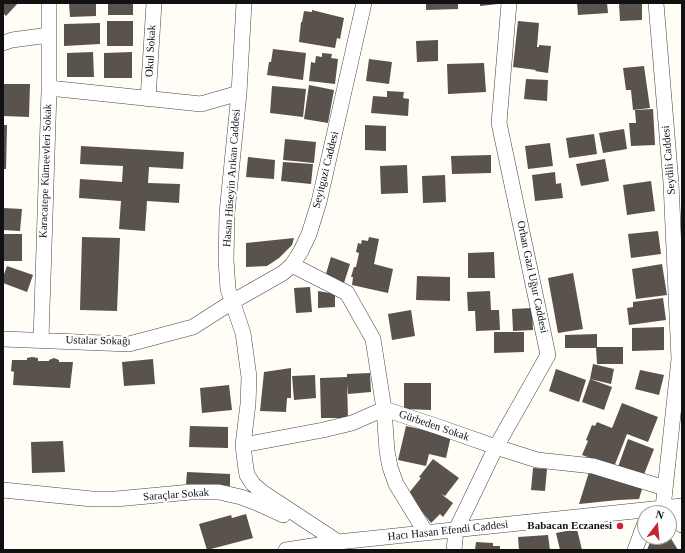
<!DOCTYPE html>
<html>
<head>
<meta charset="utf-8">
<style>
	body { margin:0 }
	#map { position:relative; width:685px; height:553px; overflow:hidden; background:#fffdf5; font-family:"Times New Roman",serif }
	canvas { display:block }
	.frame { position:absolute; inset:0; border:4px solid #111; pointer-events:none }
	.north { position:absolute; left:637px; top:505px; width:40px; height:40px; box-sizing:border-box; background:#fff; border:1px solid #a0a0a0; border-radius:50%; rotate:16deg; font-size:11px; font-weight:700; line-height:16px; text-align:center; color:#111 }
	.north::after { content:''; display:block; margin:auto; width:14px; height:18px; background:#c4262e; clip-path:polygon(50% 0,100% 100%,50% 72%,0 100%) }
</style>
</head>
<body>
<div id="map">
<canvas width="685" height="553"></canvas>
<div class="frame"></div>
<div class="north">N</div>
</div>
<script>
const c = document.querySelector('canvas').getContext('2d');
c.lineJoin = 'round';
function fillPath(path, color) { c.fillStyle = color; c.fill(path, 'evenodd'); }
const toPath = rows => new Path2D(rows.map(r => 'M' + r).join(''));
function strokePath(path, color, width, dash) { c.strokeStyle = color; c.lineWidth = width; c.lineCap = dash ? 'butt' : 'round'; c.setLineDash(dash || []); c.stroke(path); }
function label(font, color, halo, rows, align = 'center') {
  c.font = font + ' "Times New Roman",serif'; c.lineWidth = 4; c.setLineDash([]); c.textBaseline = 'middle'; c.strokeStyle = halo; c.fillStyle = color; for (const [text, x, y, turn = 0] of rows) {
    c.save(); c.translate(x, y); c.rotate((+turn || 0) * Math.PI / 180); c.textAlign = isNaN(turn) ? turn : align; if (halo) c.strokeText(text, 0, 0); c.fillText(text, 0, 0); c.restore();
  }
}
fillPath(toPath([
	[3,3,18,3,6,16,3,13],
	[69,3,96,3,96,16,70,17],
	[108,3,133,3,133,15,108,15],
	[426,3,458,3,458,9,426,10],
	[480,3,498,3,498,4,480,6],
	[577,3,607,3,608,13,578,15],
	[619,3,642,3,642,20,620,21],
	[312,10,344,18,340,39,337,38,335,48,299,42,301,22,302,22,304,11,312,12],
	[107,21,133,21,133,46,107,46],
	[518,21,539,23,537,47,539,47,539,45,551,46,548,73,535,71,536,70,513,67],
	[100,23,100,44,64,46,64,24],
	[438,40,438,61,417,62,416,41],
	[273,49,306,53,303,80,267,75,269,62,271,62],
	[93,52,94,77,67,77,67,53],
	[132,52,132,78,104,78,104,53],
	[322,53,332,54,331,58,338,59,335,84,309,81,311,62,315,63,316,56,322,57],
	[369,59,392,62,389,84,366,81],
	[484,63,486,92,448,94,447,64],
	[644,66,650,108,633,110,631,90,626,90,623,68],
	[526,79,548,80,547,101,524,99],
	[3,84,30,84,29,117,3,116],
	[309,85,334,90,328,123,304,119],
	[272,86,306,89,303,117,270,113],
	[387,91,404,92,403,98,409,99,408,116,371,113,373,96,387,97],
	[653,109,655,145,631,146,629,123,636,123,635,110],
	[3,125,7,125,6,169,3,169],
	[365,125,386,126,386,151,365,150],
	[624,129,627,149,603,153,599,133],
	[594,134,597,154,569,158,566,138],
	[285,139,316,142,314,163,283,160],
	[550,143,553,166,528,169,525,146],
	[81,146,184,152,183,169,149,167,148,183,180,184,179,203,147,201,145,231,119,229,121,201,79,198,80,179,122,182,123,166,80,164],
	[491,155,491,173,452,174,451,156],
	[248,157,275,160,274,179,246,177],
	[605,159,609,181,581,186,576,164],
	[283,162,313,164,311,184,281,181],
	[407,165,408,193,381,194,380,166],
	[555,172,556,184,561,183,563,198,535,201,532,175],
	[445,175,446,202,423,203,422,176],
	[651,181,655,211,627,215,623,185],
	[3,208,22,209,20,231,3,230],
	[658,231,661,254,631,258,628,234],
	[3,234,22,234,22,261,3,261],
	[82,237,120,238,117,311,80,310],
	[369,237,379,239,374,264,393,269,388,293,352,285,353,277,351,277,354,267,356,267,359,253,356,252,358,243,361,244,362,240,368,241],
	[294,238,292,245,279,258,267,266,246,267,246,243],
	[494,252,495,278,468,278,468,253],
	[331,257,350,264,344,283,325,277],
	[662,264,667,295,636,299,632,269],
	[7,266,33,275,27,292,3,283,3,277],
	[573,273,583,329,558,333,548,278],
	[417,276,450,277,450,301,416,300],
	[310,287,312,312,296,313,294,288],
	[318,291,335,294,335,307,318,308],
	[490,291,491,310,499,310,500,330,476,331,475,311,468,311,467,292],
	[663,298,666,320,629,325,627,308,633,307,633,302],
	[532,308,533,330,513,331,512,309],
	[411,310,415,336,392,340,388,314],
	[664,327,664,350,632,351,632,328],
	[494,332,524,332,524,352,494,353],
	[597,334,597,347,623,347,623,364,597,364,596,348,565,348,565,335],
	[32,357,38,358,38,361,49,361,49,360,54,358,59,360,59,362,73,362,70,388,13,385,14,372,11,371,12,360,27,360,27,358],
	[153,359,155,384,124,386,122,362],
	[593,364,614,369,611,384,590,379],
	[291,368,291,398,287,398,286,412,260,411,264,372],
	[556,369,586,380,579,402,549,391],
	[640,370,664,375,659,395,635,389],
	[370,373,371,392,348,394,347,383,348,418,321,418,320,378,347,377,347,374],
	[315,375,316,398,294,400,292,376],
	[590,379,612,387,604,410,582,402],
	[404,383,431,383,431,410,404,409],
	[229,385,232,410,202,413,200,388],
	[622,403,658,417,648,442,627,434,614,467,582,455,588,441,586,440,592,425,595,426,597,422,612,428],
	[190,426,228,427,228,448,189,447],
	[406,426,451,436,446,458,429,454,426,466,398,460],
	[628,439,654,449,643,477,618,467],
	[63,441,65,472,32,473,31,442],
	[433,459,459,478,445,496,441,494,453,503,443,517,440,514,431,523,408,494,421,478,419,477],
	[533,468,547,469,545,491,531,490],
	[590,469,643,486,639,499,618,500,579,504],
	[187,472,230,474,230,486,186,484],
	[246,514,253,538,207,550,199,524,231,515,232,518],
	[577,529,582,550,560,550,556,533],
	[548,535,550,550,519,550,518,537],
	[652,537,670,537,678,550,647,550],
	[476,542,493,543,493,546,500,546,500,550,475,550]
]), '#5a524d');
const minor = toPath([
	[244,3,239,93,227,213,226,260,228,289,243,333,249,377,248,404,243,445,245,462,247,475,253,484,262,492,338,542],
	[656,3,671,183,679,359,663,508],
	[3,43,12,40,49,35],
	[49,88,201,104,239,93],
	[148,99,154,3],
	[292,265,347,293,373,339,384,409,439,427,496,447,537,460,593,466,665,488],
	[3,339,129,344,193,327,232,302,283,273,292,265,301,251,309,234,319,202,364,3],
	[41,340,49,91,49,3],
	[243,445,323,430,352,423,384,409,387,451,390,467,396,484,426,533],
	[3,490,92,499,116,499,191,492,219,492,241,497,257,503,283,515],
	[676,507,682,525],
	[286,550,338,542,682,506],
	[454,550,456,530,496,447,548,355,499,123,509,3],
	[635,550,645,523]
]);
strokePath(minor, '#444', 16);
strokePath(minor, '#fff', 15);
for (const [x, y, r, color] of [
	[620,526,4,"#c4262e"]
]) { const dot = new Path2D(); dot.arc(x, y, r, 0, 2 * Math.PI); c.fillStyle = color; c.fill(dot); strokePath(dot, '#fff', 1.5); }
label('11px', '#111', '#fff', [
	["Okul Sokak",151,51,-87],
	["Seydili Caddesi",669,160,-95],
	["Seyitgazi Caddesi",326,170,-76],
	["Karacatepe Kümeevleri Sokak",46,171,-88],
	["Hasan Hüseyin Arıkan Caddesi",232,178,-86],
	["Orhan Gazi Uğur Caddesi",532,277,78],
	["Ustalar Sokağı",98,341,1],
	["Gürbeden Sokak",434,426,19],
	["Saraçlar Sokak",176,495,-4],
	["Hacı Hasan Efendi Caddesi",448,531,-6]
]);
label('bold 11px', '#111', '#fff', [
	["Babacan Eczanesi",612,526]
], 'right');
</script>
</body>
</html>
